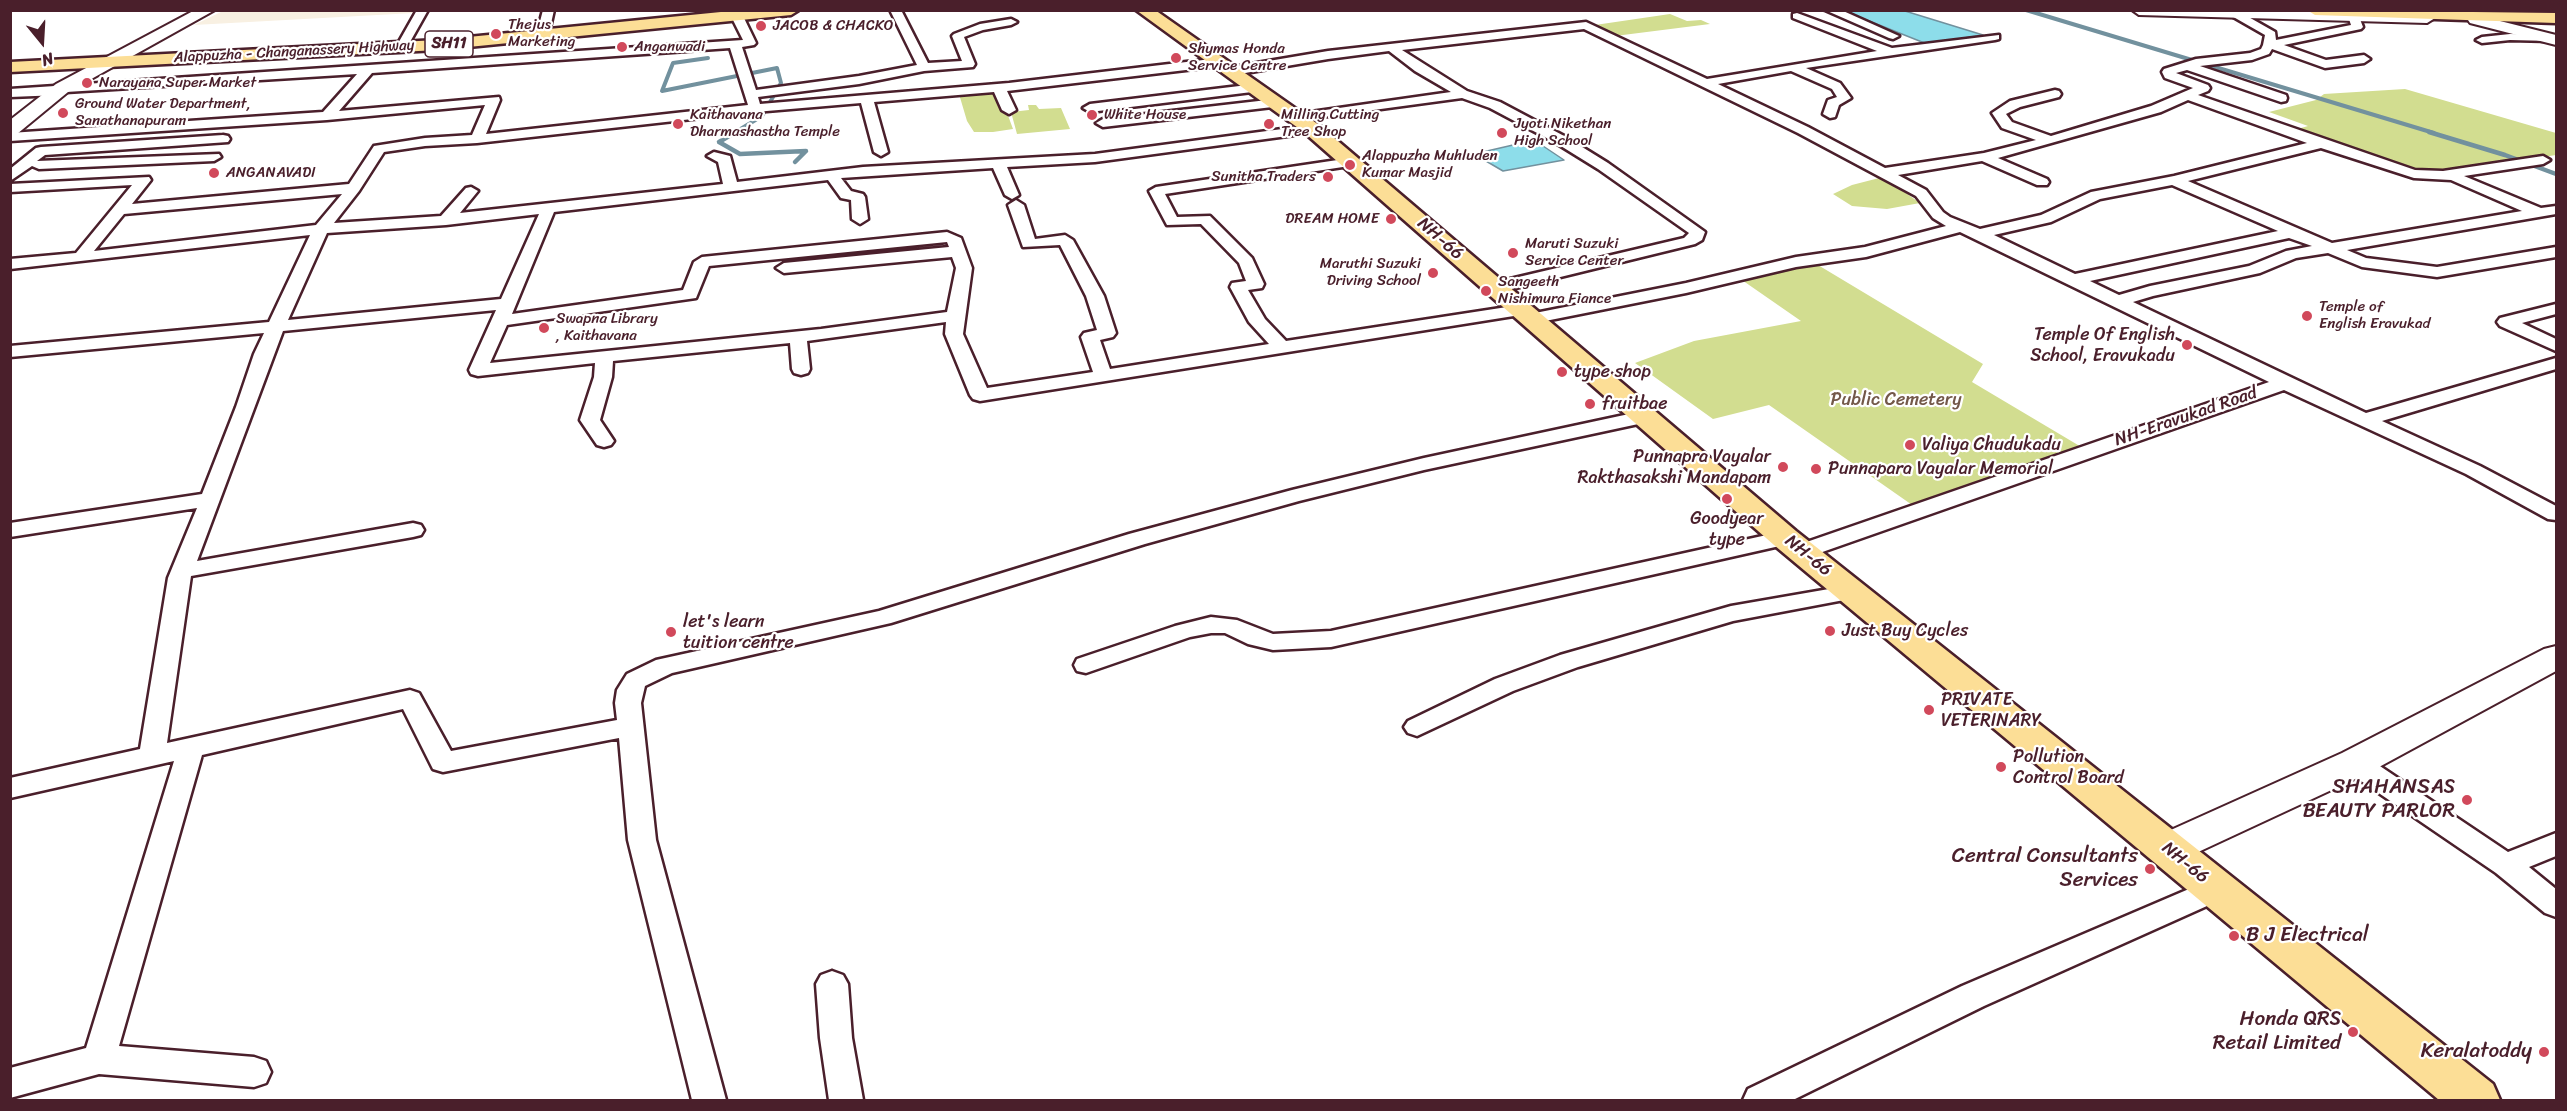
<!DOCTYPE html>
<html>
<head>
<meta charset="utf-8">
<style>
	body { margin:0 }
	#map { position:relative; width:2567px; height:1111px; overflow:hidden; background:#fff; font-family:Sriracha,sans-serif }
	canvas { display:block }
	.frame { position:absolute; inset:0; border:12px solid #4a1f2b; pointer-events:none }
	.north { position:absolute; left:12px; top:12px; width:60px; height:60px; -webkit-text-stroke:4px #fff; paint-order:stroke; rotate:162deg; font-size:16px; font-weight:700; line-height:24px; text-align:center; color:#4a1f2b }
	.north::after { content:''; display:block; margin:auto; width:21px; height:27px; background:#4a1f2b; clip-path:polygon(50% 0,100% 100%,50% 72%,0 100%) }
</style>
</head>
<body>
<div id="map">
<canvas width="2567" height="1111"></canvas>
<div class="frame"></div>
<div class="north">N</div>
</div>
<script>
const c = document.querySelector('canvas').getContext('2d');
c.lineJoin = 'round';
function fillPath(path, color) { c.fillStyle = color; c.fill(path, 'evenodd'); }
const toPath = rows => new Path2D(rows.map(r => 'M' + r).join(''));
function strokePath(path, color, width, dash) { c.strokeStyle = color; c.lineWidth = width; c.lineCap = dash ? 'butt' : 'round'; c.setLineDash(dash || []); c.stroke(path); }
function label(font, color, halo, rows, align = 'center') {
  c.font = font + ' Sriracha,sans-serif'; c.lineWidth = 4.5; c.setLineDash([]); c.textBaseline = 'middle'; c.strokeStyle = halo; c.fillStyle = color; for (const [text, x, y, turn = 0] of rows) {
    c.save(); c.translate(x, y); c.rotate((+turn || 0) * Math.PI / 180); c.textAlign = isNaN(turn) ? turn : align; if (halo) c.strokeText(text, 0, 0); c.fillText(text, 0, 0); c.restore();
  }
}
fillPath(toPath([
	[223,11,451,11,194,25]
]), '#f8f0e2');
fillPath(toPath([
	[1670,14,1687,21,1701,20,1710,24,1615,36,1595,25],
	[2405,89,2556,133,2556,155,2445,172,2423,172,2294,130,2308,126,2269,112,2316,100,2324,94],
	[996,92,1003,102,1013,129,993,132,974,132,967,121,959,94],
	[1028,105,1036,105,1039,109,1061,108,1070,129,1017,134,1011,112,1029,110],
	[1883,177,1920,203,1887,209,1852,206,1833,194,1852,185],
	[1813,262,1983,364,1972,382,2083,448,1915,507,1769,405,1713,419,1635,363,1694,341,1801,321,1739,278]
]), '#d2dd90');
const water = toPath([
	[1844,11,1905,11,1983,35,1927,44,1844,11],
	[1513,145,1543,146,1564,160,1503,171,1474,154,1513,145]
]);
fillPath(water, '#8dddea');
strokePath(water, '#72919e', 1.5);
strokePath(toPath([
	[2026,10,2434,133],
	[708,58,673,63,662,91,777,68,781,83,762,116,734,133]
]), '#72919e', 4);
strokePath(toPath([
	[736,132,719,142,740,154,806,151,795,162],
	[2429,132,2505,155,2556,174]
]), '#72919e', 4.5);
const street = toPath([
	[417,10,428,10,406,49,398,49,396,47,417,10],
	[543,10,554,10,548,37,542,40,536,37,543,10],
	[890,10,901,10,928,63,962,61,952,36,954,34,980,24,1011,19,1017,22,1011,25,983,30,964,37,975,64,973,67,924,71,859,84,758,97,760,104,1009,83,1220,58,1226,62,1220,66,1007,91,1016,110,1009,114,1002,110,994,92,874,102,888,152,881,156,874,152,861,103,755,112,477,143,425,146,384,152,359,191,334,223,441,216,466,188,471,187,478,191,460,213,723,184,718,162,707,156,714,152,730,156,737,182,863,167,1095,154,1312,125,1319,129,1317,132,1095,162,1007,167,1019,195,1012,199,1005,195,993,168,841,178,851,191,863,194,865,197,868,219,860,224,852,219,851,200,841,198,828,180,554,212,512,314,683,290,694,262,702,257,947,232,961,238,972,268,963,334,987,388,1093,372,1081,337,1084,333,1097,330,1086,296,1060,245,1023,247,1008,205,1016,200,1024,205,1035,239,1065,235,1073,240,1104,296,1116,333,1113,337,1100,340,1110,369,1269,344,1249,322,1230,287,1232,283,1246,281,1239,263,1201,224,1167,225,1149,191,1156,187,1351,158,1356,159,1358,162,1356,165,1165,194,1177,217,1210,216,1252,258,1264,284,1262,288,1248,290,1265,319,1286,341,1520,305,1526,306,1529,310,1526,314,1520,315,980,401,973,399,970,395,945,334,946,322,807,341,810,369,808,373,801,375,794,373,792,369,790,343,613,361,612,377,600,420,614,441,611,445,604,447,597,445,580,420,594,377,595,363,478,376,471,374,469,370,496,310,283,331,197,561,413,523,421,525,424,530,421,535,413,537,191,576,167,743,410,690,419,693,451,751,617,720,615,703,617,690,627,674,656,660,879,611,1129,534,1292,490,1424,458,1643,411,1650,413,1653,417,1650,421,1643,423,1424,470,1299,501,1145,544,891,623,672,673,645,686,641,703,656,840,726,1100,692,1100,628,840,619,738,443,772,433,769,403,709,202,755,119,1046,254,1057,266,1061,271,1072,266,1083,254,1087,99,1074,10,1098,10,1068,86,1048,174,761,10,798,10,778,140,749,168,578,197,508,10,537,10,523,202,494,236,407,254,354,264,333,10,357,10,346,269,322,310,235,10,269,10,259,76,253,132,185,10,192,10,184,149,177,151,180,132,204,349,184,374,146,425,138,472,135,485,105,327,120,10,141,10,133,323,112,357,74,66,92,60,95,10,97,10,89,743,40,731,16,737,13,743,16,756,43,754,45,742,47,756,90,859,76,917,65,890,10],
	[730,48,748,105,486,134,500,100,499,97,339,111,372,73,730,48],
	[342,194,316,225,94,251,124,214,342,194],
	[539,214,501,299,288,320,327,233,446,225,539,214],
	[947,242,949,247,784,263,776,268,784,273,952,257,956,268,947,312,821,329,490,363,507,325,696,298,709,266,947,242],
	[1825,10,1841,10,1899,36,1893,39,1889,38,1825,10],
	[2230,11,2238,11,2275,32,2276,40,2351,25,2348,16,2350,14,2358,14,2363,27,2361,29,2284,45,2326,60,2364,55,2370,59,2364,63,2325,68,2272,49,2269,54,2252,60,2200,66,2286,95,2287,98,2286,101,2281,102,2187,70,2176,73,2208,85,2210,88,2208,91,2198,95,2415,170,2443,171,2543,156,2550,160,2543,164,2464,176,2541,208,2556,206,2556,214,2347,250,2366,258,2437,267,2556,247,2556,257,2437,277,2362,267,2328,253,2296,258,2260,273,2153,296,2133,302,2366,413,2556,358,2556,369,2382,421,2480,466,2556,506,2556,520,2548,519,2466,474,2284,390,1811,556,1803,558,1795,556,1792,551,1795,546,2269,382,1960,232,1866,257,1796,267,1686,293,1530,324,1524,323,1521,319,1524,315,1530,314,1686,283,1796,257,1865,247,1946,226,1933,218,1916,196,1798,133,1584,29,1402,50,1467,91,1500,102,1566,137,1608,163,1705,232,1702,240,1695,244,1495,293,1489,292,1487,288,1489,284,1684,238,1689,233,1598,169,1556,143,1490,108,1462,98,1292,121,1290,118,1297,114,1451,92,1415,71,1389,51,1328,59,1233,75,1227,71,1233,67,1328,51,1586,22,1707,79,1877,51,1793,18,1793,14,1797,13,1892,48,1999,35,1999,39,1995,40,1806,68,1840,83,1851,98,1839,105,1835,117,1830,118,1823,114,1828,100,1837,97,1832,89,1791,71,1718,84,1808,127,1885,168,1984,153,2036,140,2002,128,1992,113,2010,101,2055,90,2059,91,2061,94,2059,97,2020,107,2006,114,2012,122,2051,136,2151,106,2193,88,2165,78,2162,72,2164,69,2196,59,2250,53,2261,49,2263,45,2265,35,2230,15,2230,11],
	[2188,100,2307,143,2174,176,2091,192,2041,215,1980,229,1950,217,1943,212,1926,190,1898,175,1982,161,2037,185,2047,185,2049,182,2047,179,1998,158,2161,112,2188,100],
	[2321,148,2414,178,2451,180,2522,211,2332,243,2188,181,2321,148],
	[2172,185,2278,231,2075,274,1994,235,2051,222,2100,199,2172,185],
	[2289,238,2312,246,2286,251,2249,266,2150,286,2119,295,2090,281,2289,238],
	[2510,34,2551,35,2556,38,2551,41,2510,40,2482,43,2476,40,2482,37,2510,34],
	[1256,84,1262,88,1260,91,1090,112,1083,108,1090,104,1256,84],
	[1276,99,1281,100,1282,103,1281,106,1103,127,1096,123,1103,119,1276,99],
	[223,135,228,136,230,139,228,142,45,155,37,161,219,154,221,157,214,161,39,169,32,166,10,181,10,169,36,148,41,147,223,135],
	[2556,304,2556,314,2522,323,2556,339,2556,351,2500,326,2497,322,2500,318,2556,304],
	[1785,531,1793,533,1796,538,1793,543,1331,647,1273,650,1248,644,1225,633,1211,633,1190,637,1086,673,1077,671,1074,665,1077,659,1175,626,1211,617,1237,620,1273,634,1331,631,1785,531],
	[1852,585,1860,587,1864,592,1860,597,1733,621,1578,667,1513,691,1417,736,1408,733,1404,727,1408,721,1495,679,1560,655,1731,606,1852,585],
	[2355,753,2365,756,2508,852,2556,833,2556,856,2529,867,2556,889,2556,917,2545,913,2496,873,2345,770,2342,763,2345,756,2355,753],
	[2217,877,2227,881,2232,889,2227,897,1984,1006,1793,1100,1743,1100,1748,1089,1962,986,2217,877],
	[832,971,843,975,848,984,852,1038,863,1100,829,1100,820,1038,816,984,821,975,832,971]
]);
const secondary = toPath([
	[195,10,215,10,68,92,17,134,10,136,10,120,56,84,195,10],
	[2132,10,2324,10,2427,13,2435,18,2427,23,2139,15,2132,10],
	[2476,15,2556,35,2556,45,2470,23,2468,20,2476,15],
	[2556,646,2556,671,2368,773,2181,860,2167,864,2153,860,2147,849,2153,838,2342,753,2544,649,2556,646]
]);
const primary = toPath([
	[741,10,799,10,791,15,438,50,10,72,10,62,438,40,741,10],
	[1136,10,1155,10,1319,125,1796,531,2493,1084,2500,1100,2439,1100,1774,545,1305,133,1136,10]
]);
const highway = toPath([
	[2307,10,2556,13,2556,23,2315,15,2307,10]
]);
strokePath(street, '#4a1f2b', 5);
strokePath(secondary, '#4a1f2b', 4);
strokePath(primary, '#4a1f2b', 5);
strokePath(highway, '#4a1f2b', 5);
fillPath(street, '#fff');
fillPath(secondary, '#fff');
fillPath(primary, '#fcde96');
fillPath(highway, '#fcde96');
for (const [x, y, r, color] of [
	[761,26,6,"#d1495b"],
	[496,34,6,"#d1495b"],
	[622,47,6,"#d1495b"],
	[1176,58,6,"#d1495b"],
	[87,83,6,"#d1495b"],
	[63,113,6,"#d1495b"],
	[1092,115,6,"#d1495b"],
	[678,124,6,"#d1495b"],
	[1269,124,6,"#d1495b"],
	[1502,133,6,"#d1495b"],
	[1350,165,6,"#d1495b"],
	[214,173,6,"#d1495b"],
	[1328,177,6,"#d1495b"],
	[1391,219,6,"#d1495b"],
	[1513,253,6,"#d1495b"],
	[1433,273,6,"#d1495b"],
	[1486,291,6,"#d1495b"],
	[2307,316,6,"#d1495b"],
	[544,328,6,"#d1495b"],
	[2187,345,6,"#d1495b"],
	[1562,372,6,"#d1495b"],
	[1590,404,6,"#d1495b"],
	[1910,445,6,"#d1495b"],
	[1783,467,6,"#d1495b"],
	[1816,469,6,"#d1495b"],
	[1727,499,6,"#d1495b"],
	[1830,631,6,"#d1495b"],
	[671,632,6,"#d1495b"],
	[1929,710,6,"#d1495b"],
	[2001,767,6,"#d1495b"],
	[2467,800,6,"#d1495b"],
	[2150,869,6,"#d1495b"],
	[2234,936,6,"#d1495b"],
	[2353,1032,6,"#d1495b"],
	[2544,1052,6,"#d1495b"]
]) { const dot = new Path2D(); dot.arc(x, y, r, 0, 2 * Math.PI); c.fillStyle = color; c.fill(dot); strokePath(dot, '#fff', 2); }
label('15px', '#4a1f2b', '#fff', [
	["Thejus",508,25],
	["Marketing",508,42],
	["JACOB & CHACKO",773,26],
	["Anganwadi",634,47],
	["Shymas Honda",1188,49],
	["Service Centre",1188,66],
	["Narayana Super Market",99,83],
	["Ground Water Department,",75,104],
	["Sanathanapuram",75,121],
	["Kaithavana",690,115],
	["Dharmashastha Temple",690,132],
	["White House",1104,115],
	["Milling Cutting",1281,115],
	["Tree Shop",1281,132],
	["Jyoti Nikethan",1514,124],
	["High School",1514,141],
	["Alappuzha Muhluden",1362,156],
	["Kumar Masjid",1362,173],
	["ANGANAVADI",226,173],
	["Sunitha Traders",1316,177,"right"],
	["DREAM HOME",1379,219,"right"],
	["Maruti Suzuki",1525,244],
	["Service Center",1525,261],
	["Maruthi Suzuki",1421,264,"right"],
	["Driving School",1421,281,"right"],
	["Sangeeth",1498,282],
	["Nishimura Fiance",1498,299],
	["Temple of",2319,307],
	["English Eravukad",2319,324],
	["Swapna Library",556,319],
	[", Kaithavana",556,336]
], 'left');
label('15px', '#4a1f2b', '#fff', [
	["Alappuzha - Changanassery Highway",294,52,-3]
]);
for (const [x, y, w] of [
	[449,44,48]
]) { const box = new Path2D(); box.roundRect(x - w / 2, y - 13, w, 26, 4.5); c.fillStyle = '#fff'; c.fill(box); strokePath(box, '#4a1f2b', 1.5); }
label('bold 16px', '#4a1f2b', null, [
	["SH11",449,44]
]);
label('18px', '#4a1f2b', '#fff', [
	["NH-66",1440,239,41],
	["NH-Eravukad Road",2186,417,-19],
	["NH-66",1808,556,39],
	["NH-66",2185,863,39]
]);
label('18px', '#4a1f2b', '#fff', [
	["Temple Of English",2175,335,"right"],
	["School, Eravukadu",2175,356,"right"],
	["type shop",1574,372],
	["fruitbae",1602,404],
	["Valiya Chudukadu",1922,445],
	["Punnapra Vayalar",1771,457,"right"],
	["Rakthasakshi Mandapam",1771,478,"right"],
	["Punnapara Vayalar Memorial",1828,469],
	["Goodyear",1727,519,"center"],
	["type",1727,540,"center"],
	["let's learn",683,622],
	["tuition centre",683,643],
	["Just Buy Cycles",1842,631],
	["PRIVATE",1941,700],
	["VETERINARY",1941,721],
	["Pollution",2013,757],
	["Control Board",2013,778]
], 'left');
label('18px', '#735849', '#fff', [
	["Public Cemetery",1896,400]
]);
label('21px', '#4a1f2b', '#fff', [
	["SHAHANSAS",2455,788],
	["BEAUTY PARLOR",2455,812],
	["Central Consultants",2138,857],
	["Services",2138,881],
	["B J Electrical",2246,936,"left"],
	["Honda QRS",2341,1020],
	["Retail Limited",2341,1044],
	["Keralatoddy",2532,1052]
], 'right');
</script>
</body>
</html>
